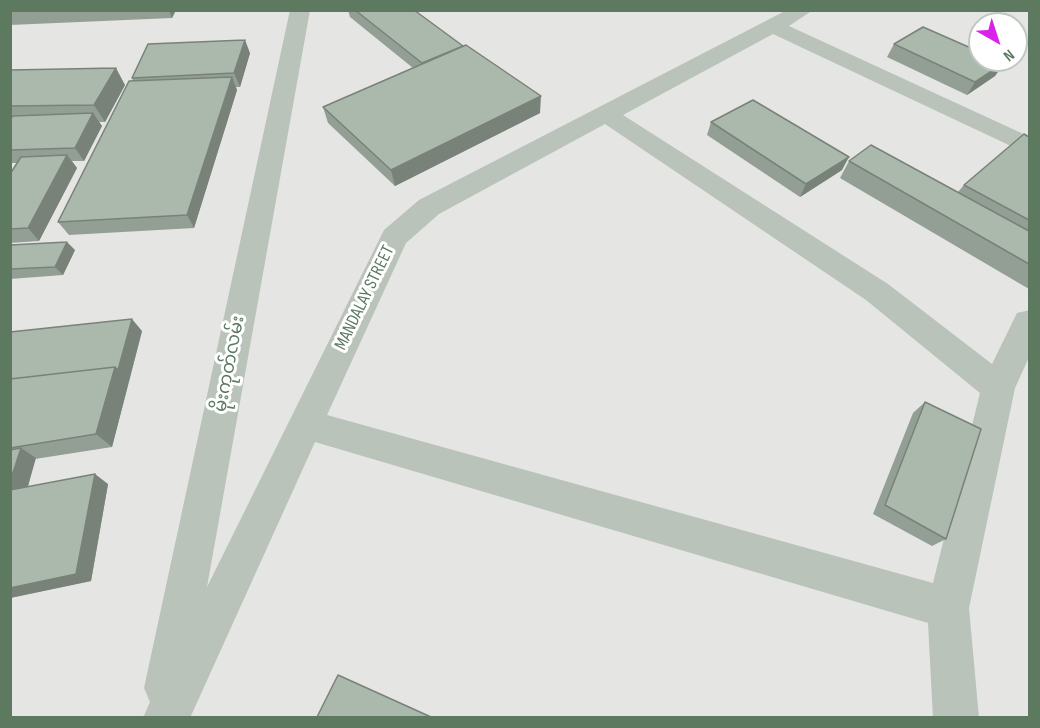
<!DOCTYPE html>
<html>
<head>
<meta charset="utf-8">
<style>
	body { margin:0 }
	#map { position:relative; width:1040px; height:728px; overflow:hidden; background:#f7f4f5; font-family:"Sofia Sans Condensed",sans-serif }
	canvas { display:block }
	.frame { position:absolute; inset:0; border:12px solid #5d7a61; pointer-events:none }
	.north { position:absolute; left:968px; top:12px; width:60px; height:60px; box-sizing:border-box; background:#fff; border:2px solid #becac0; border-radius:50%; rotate:141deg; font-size:16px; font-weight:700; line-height:24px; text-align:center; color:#5d7a61 }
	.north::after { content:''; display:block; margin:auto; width:21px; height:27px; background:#da22e9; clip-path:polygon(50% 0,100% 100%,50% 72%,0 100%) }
</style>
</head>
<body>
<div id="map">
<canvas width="1040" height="728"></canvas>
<div class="frame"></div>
<div class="north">N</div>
</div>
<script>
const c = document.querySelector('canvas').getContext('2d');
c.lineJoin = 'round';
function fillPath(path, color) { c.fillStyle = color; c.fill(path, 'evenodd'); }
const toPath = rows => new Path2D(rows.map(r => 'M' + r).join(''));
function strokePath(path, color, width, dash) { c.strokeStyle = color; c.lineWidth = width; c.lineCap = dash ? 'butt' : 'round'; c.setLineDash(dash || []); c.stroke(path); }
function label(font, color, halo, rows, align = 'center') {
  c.font = font + ' "Sofia Sans Condensed","Noto Sans Myanmar",sans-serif'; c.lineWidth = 6; c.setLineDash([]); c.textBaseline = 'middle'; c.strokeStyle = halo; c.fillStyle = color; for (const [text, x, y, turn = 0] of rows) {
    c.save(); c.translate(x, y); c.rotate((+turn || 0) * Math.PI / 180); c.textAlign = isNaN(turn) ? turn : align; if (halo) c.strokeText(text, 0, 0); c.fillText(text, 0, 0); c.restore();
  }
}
fillPath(toPath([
	[11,11,1029,11,1029,717,11,717],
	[980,24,1016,24,1016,60,980,60]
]), '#e5e5e3');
fillPath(toPath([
	[290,10,310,10,207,587,384,230,419,200,787,10,813,10,789,26,1030,137,1030,155,773,34,623,115,888,284,992,364,1017,313,1030,310,1030,355,1015,388,969,608,979,718,933,718,928,623,315,442,190,718,143,718,150,702,144,688,290,10],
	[605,124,866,300,980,393,933,583,327,415,406,243,439,214,605,124]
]), '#b9c3ba');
fillPath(toPath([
	[10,10,176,10,172,18,10,25],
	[348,10,414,10,540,113,395,186,328,123,323,107,413,68,350,17],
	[894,44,1004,63,995,76,967,95,887,57],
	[250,53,240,87,236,87,237,90,194,228,69,235,58,222,133,81,132,78],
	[10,70,125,85,105,122,99,122,102,126,84,161,72,161,77,168,39,241,10,243,10,174,17,163,10,163],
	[711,122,842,170,800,197,707,135],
	[1029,137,1029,289,840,178,849,161,958,192,964,185],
	[10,245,75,250,63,275,10,279],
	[142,331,112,447,35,459,28,487,108,484,91,581,10,598,10,332],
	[925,402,946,539,932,546,873,514,913,413]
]), '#939f95');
fillPath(toPath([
	[169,10,176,10,172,18],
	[245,40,250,53,240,87,234,73],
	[1004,63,995,76,967,95,975,82],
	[116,68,125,85,105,122,94,105],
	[232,77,237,90,194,228,187,215],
	[541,96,540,113,395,186,391,170],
	[93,113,102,126,84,161,75,148],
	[67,155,77,168,39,241,28,228],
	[849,157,842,170,800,197,806,184],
	[67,242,75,250,63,275,55,267],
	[132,319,142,331,112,447,96,434,115,367],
	[21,448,36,458,20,513,10,508,10,482],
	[95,474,108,484,91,581,10,598,10,588]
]), '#788279');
const building = toPath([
	[355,10,414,10,463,46,422,63,355,10],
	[923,27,980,52,980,60,998,60,1004,63,975,82,894,44,923,27],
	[245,40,234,73,132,78,148,44,245,40],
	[466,45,541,96,391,170,323,107,466,45],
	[116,68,94,105,10,106,10,70,116,68],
	[232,77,187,215,58,222,129,81,232,77],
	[753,100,849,157,806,184,711,122,753,100],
	[93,113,75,148,10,150,10,119,13,116,93,113],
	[1024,134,1029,137,1029,220,964,185,1024,134],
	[871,145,1029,231,1029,264,849,161,871,145],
	[67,155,28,228,10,229,10,174,21,157,67,155],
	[67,242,55,267,10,269,10,245,67,242],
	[132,319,118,370,115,367,10,379,10,332,132,319],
	[115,367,96,434,10,448,10,379,115,367],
	[925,402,981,429,946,539,885,505,925,402],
	[21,448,10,482,10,450,21,448],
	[95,474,76,574,10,588,10,490,95,474],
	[338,675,431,717,317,717,338,675]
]);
fillPath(building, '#abb9ad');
strokePath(building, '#788279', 1.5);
label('18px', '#5d7a61', '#fff', [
	["MANDALAY STREET",365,298,-64],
	["မိုးကုတ်လမ်း",230,364,-79]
]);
</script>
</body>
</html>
